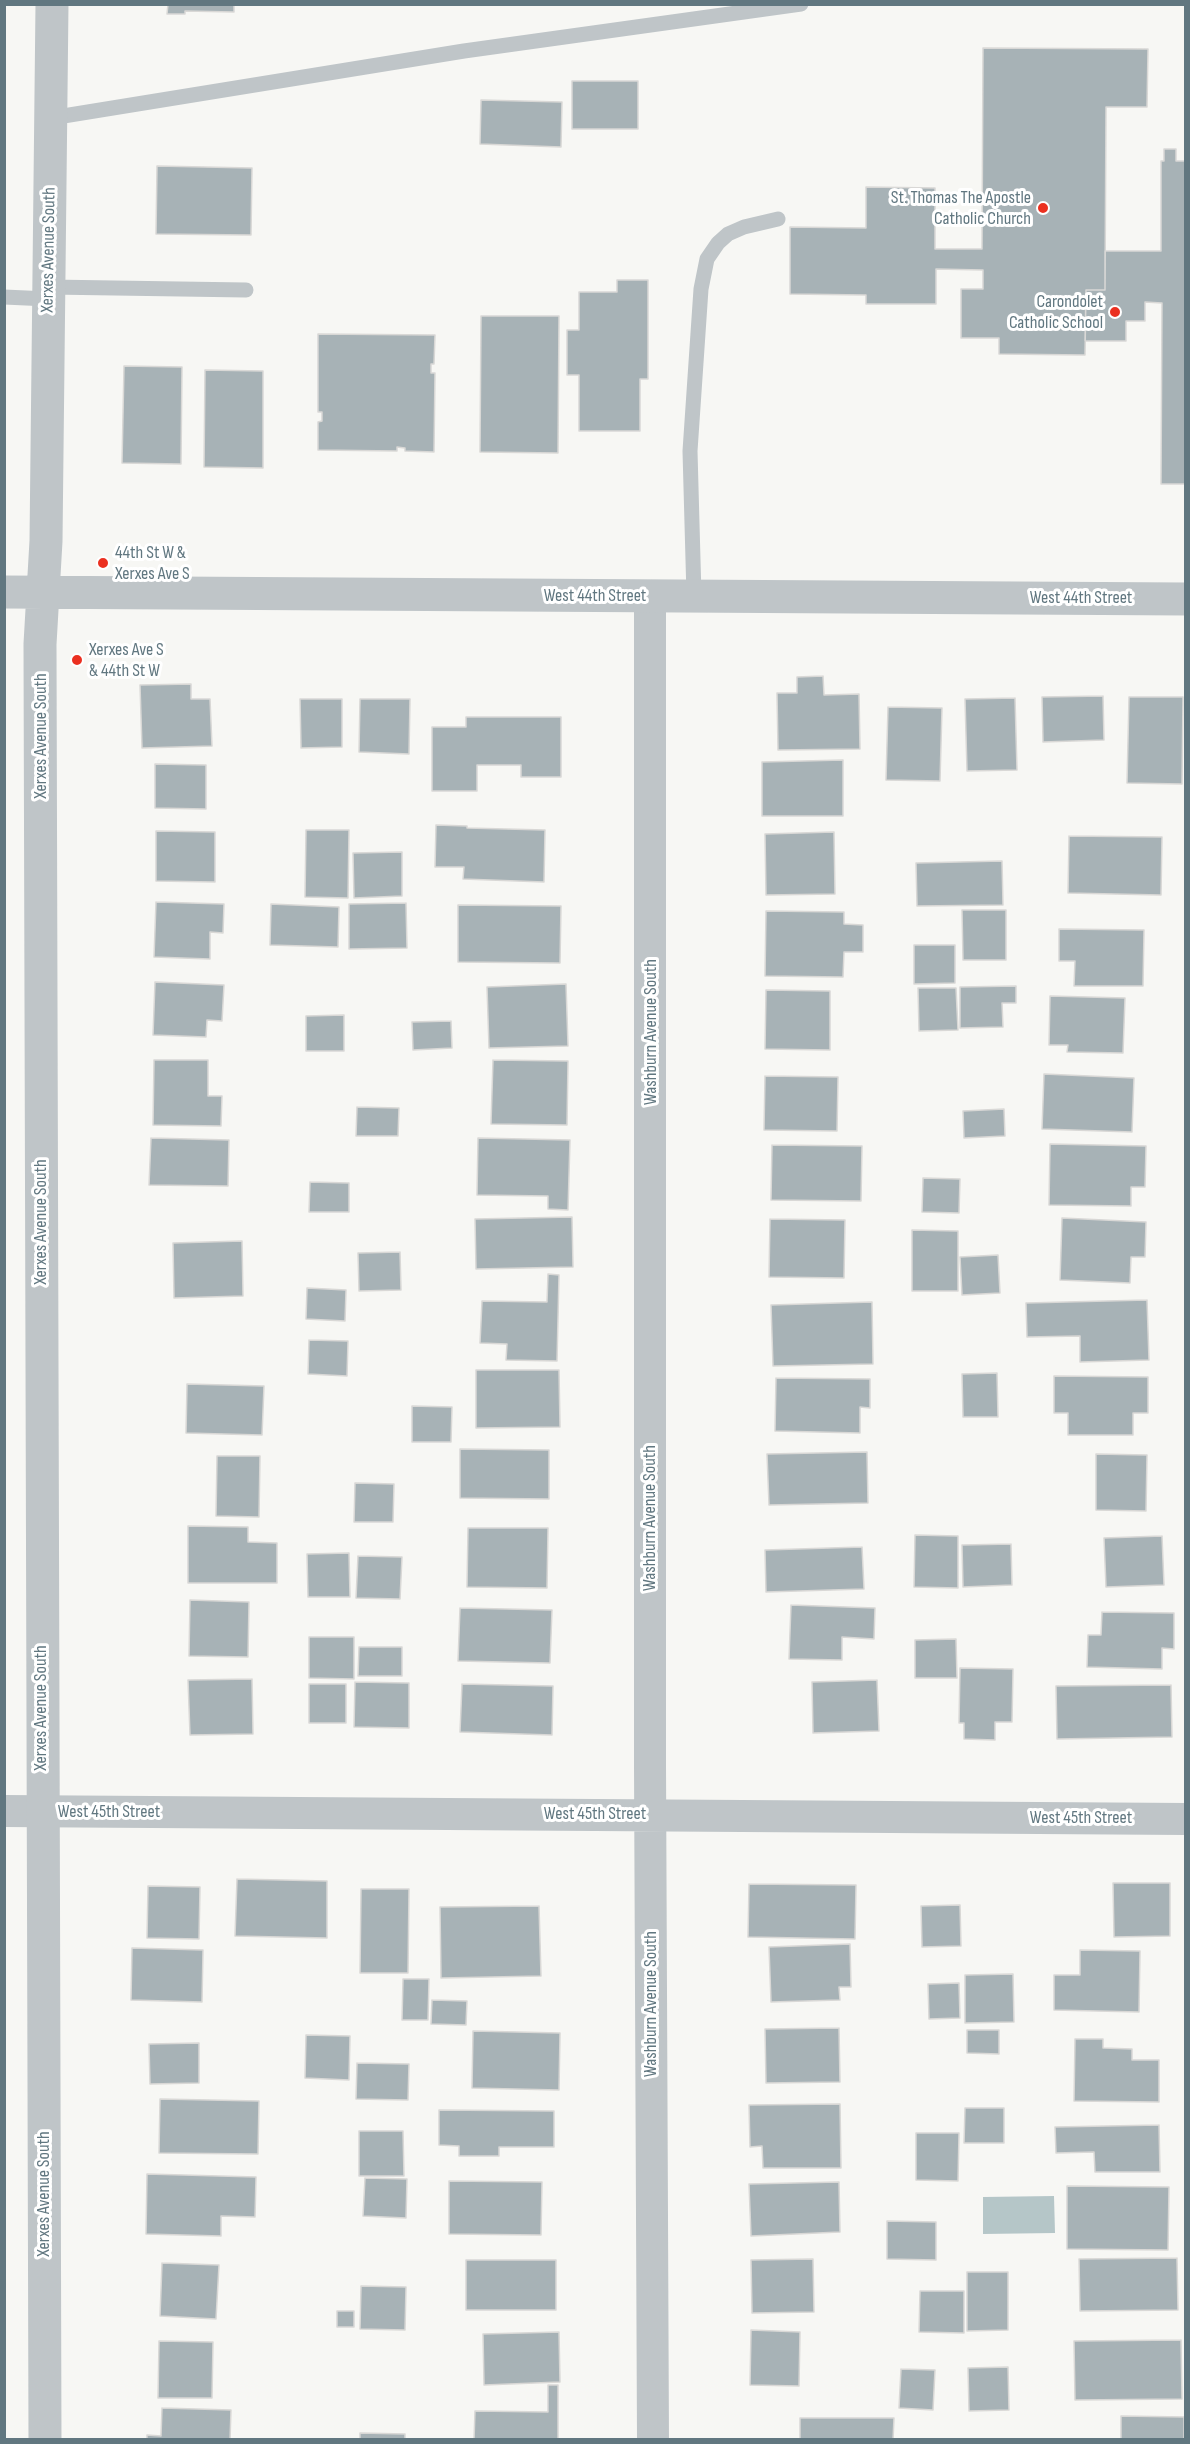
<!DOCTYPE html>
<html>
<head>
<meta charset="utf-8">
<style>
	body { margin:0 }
	#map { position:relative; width:1190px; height:2444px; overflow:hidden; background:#f7f7f4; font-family:"Sofia Sans Condensed",sans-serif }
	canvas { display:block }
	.frame { position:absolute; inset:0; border:6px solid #617780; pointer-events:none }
</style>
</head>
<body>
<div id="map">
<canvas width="1190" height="2444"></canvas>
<div class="frame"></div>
</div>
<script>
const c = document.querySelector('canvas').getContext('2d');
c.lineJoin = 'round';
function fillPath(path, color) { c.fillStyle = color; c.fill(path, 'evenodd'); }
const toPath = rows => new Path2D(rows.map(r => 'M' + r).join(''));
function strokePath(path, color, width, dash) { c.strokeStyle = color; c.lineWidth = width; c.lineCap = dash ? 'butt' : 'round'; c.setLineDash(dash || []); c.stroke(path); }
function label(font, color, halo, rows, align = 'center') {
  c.font = font + ' "Sofia Sans Condensed",sans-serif'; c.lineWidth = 6; c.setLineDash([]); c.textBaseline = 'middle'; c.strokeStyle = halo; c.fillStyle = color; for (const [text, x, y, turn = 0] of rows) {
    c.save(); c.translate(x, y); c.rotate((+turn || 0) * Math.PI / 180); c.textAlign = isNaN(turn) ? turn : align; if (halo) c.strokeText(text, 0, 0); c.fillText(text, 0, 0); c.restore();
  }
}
fillPath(toPath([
	[1054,2196,1055,2233,983,2234,983,2197]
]), '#b5c6c8');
const building = toPath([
	[168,4,234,4,234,12,185,11,185,14,167,14,168,4],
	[983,48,1148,49,1147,107,1106,107,1105,290,1086,290,1085,355,999,354,999,338,961,338,961,289,983,289,983,270,936,269,936,304,866,304,866,295,790,294,790,227,866,228,866,187,935,188,935,249,982,249,983,48],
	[572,81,638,81,638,129,572,129,572,81],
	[481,100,562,102,561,147,480,144,481,100],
	[1164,149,1176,149,1176,161,1186,161,1186,484,1161,484,1162,303,1145,302,1145,321,1126,321,1126,341,1085,341,1086,290,1105,290,1105,251,1161,251,1161,161,1164,161,1164,149],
	[157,166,252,168,251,235,156,234,157,166],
	[617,280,648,280,648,379,640,379,640,431,579,431,579,375,567,375,567,330,579,330,579,292,617,292,617,280],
	[481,316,559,316,558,453,480,452,481,316],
	[318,334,435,335,434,364,431,364,431,373,435,373,434,452,405,451,405,448,397,447,397,451,318,450,318,422,322,421,322,412,318,412,318,334],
	[124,366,182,367,181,464,122,463,124,366],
	[205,370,263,371,263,468,204,467,205,370],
	[823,676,824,695,859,694,860,749,778,750,777,693,797,693,797,677,823,676],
	[191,684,191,699,210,699,212,746,142,748,140,685,191,684],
	[1103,696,1104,740,1043,742,1042,697,1103,696],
	[1129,697,1183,697,1182,784,1127,783,1129,697],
	[1015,698,1017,770,967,771,965,699,1015,698],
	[300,699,342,699,342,747,301,748,300,699],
	[360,699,410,699,409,754,359,752,360,699],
	[888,707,942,708,940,781,886,780,888,707],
	[466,717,561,717,561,777,521,777,521,765,477,765,477,791,432,791,432,727,466,727,466,717],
	[843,760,843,816,762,816,762,762,843,760],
	[155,764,206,765,206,809,155,808,155,764],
	[436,825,467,826,467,828,545,830,544,882,463,879,464,867,435,867,436,825],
	[306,830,349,830,348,898,305,897,306,830],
	[156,831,215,832,215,882,156,881,156,831],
	[834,832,835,894,766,895,765,834,834,832],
	[1069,836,1162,837,1161,895,1068,893,1069,836],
	[402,852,402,896,354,898,353,853,402,852],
	[1002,861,1003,905,917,906,916,863,1002,861],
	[156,902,224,904,223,933,210,932,210,959,154,957,156,902],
	[406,903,407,948,349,949,349,904,406,903],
	[271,904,339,907,338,947,270,945,271,904],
	[458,905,561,906,560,963,458,962,458,905],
	[962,910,1006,910,1006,960,963,960,962,910],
	[766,911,844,912,844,924,863,925,863,952,844,952,843,977,765,976,766,911],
	[1059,929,1144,930,1143,986,1074,986,1075,961,1059,961,1059,929],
	[914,945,955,945,955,983,914,984,914,945],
	[155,982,224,985,222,1021,207,1020,206,1037,153,1035,155,982],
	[566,984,568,1046,489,1048,487,987,566,984],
	[1016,986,1016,1003,1002,1003,1003,1027,960,1028,960,987,1016,986],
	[918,988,956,988,958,1030,919,1031,918,988],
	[766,990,830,991,830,1050,765,1049,766,990],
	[1050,996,1125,998,1123,1053,1067,1052,1068,1045,1049,1045,1050,996],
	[344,1015,344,1051,306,1051,306,1016,344,1015],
	[451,1021,452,1048,413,1050,412,1022,451,1021],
	[154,1060,208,1060,208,1096,222,1096,221,1126,153,1125,154,1060],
	[493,1060,568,1061,567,1125,491,1124,493,1060],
	[1044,1074,1134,1078,1132,1132,1042,1129,1044,1074],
	[765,1076,838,1077,837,1131,764,1130,765,1076],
	[357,1107,399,1108,398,1136,356,1136,357,1107],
	[1004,1109,1005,1136,964,1138,963,1111,1004,1109],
	[151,1138,229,1140,228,1186,149,1185,151,1138],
	[478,1138,570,1140,568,1210,548,1209,548,1196,477,1195,478,1138],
	[1050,1144,1146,1146,1145,1187,1131,1187,1131,1206,1049,1205,1050,1144],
	[772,1145,862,1146,861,1201,771,1200,772,1145],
	[923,1178,960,1179,959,1213,922,1212,923,1178],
	[310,1182,349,1183,349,1212,309,1212,310,1182],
	[572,1217,573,1267,476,1269,475,1219,572,1217],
	[1062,1218,1146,1222,1145,1257,1131,1257,1130,1283,1060,1280,1062,1218],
	[770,1219,845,1220,844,1278,769,1277,770,1219],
	[912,1230,958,1231,958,1291,912,1291,912,1230],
	[242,1241,243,1296,174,1298,173,1243,242,1241],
	[400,1252,401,1290,359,1291,358,1253,400,1252],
	[998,1255,1000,1293,962,1295,960,1257,998,1255],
	[548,1274,559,1275,557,1361,506,1360,507,1344,480,1343,482,1301,547,1302,548,1274],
	[307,1288,346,1290,345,1321,306,1319,307,1288],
	[1147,1300,1149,1360,1080,1362,1080,1336,1027,1337,1026,1303,1147,1300],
	[872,1302,873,1364,773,1366,771,1305,872,1302],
	[309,1340,348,1341,347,1376,308,1374,309,1340],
	[476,1370,559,1370,560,1427,476,1428,476,1370],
	[997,1373,998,1417,963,1417,962,1374,997,1373],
	[1054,1376,1148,1377,1148,1413,1133,1413,1133,1435,1068,1435,1068,1413,1054,1413,1054,1376],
	[776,1378,870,1379,870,1408,860,1407,860,1433,775,1431,776,1378],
	[187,1384,264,1386,262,1435,186,1433,187,1384],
	[412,1406,452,1407,451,1442,412,1442,412,1406],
	[460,1449,549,1450,549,1499,460,1498,460,1449],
	[867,1452,868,1503,769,1505,767,1454,867,1452],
	[1096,1454,1147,1455,1146,1511,1096,1510,1096,1454],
	[217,1456,260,1456,259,1517,216,1516,217,1456],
	[355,1483,394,1484,393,1522,354,1522,355,1483],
	[188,1526,248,1527,248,1542,277,1543,277,1583,188,1583,188,1526],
	[468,1528,548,1528,547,1588,467,1587,468,1528],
	[915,1535,958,1536,958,1588,914,1587,915,1535],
	[1162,1536,1164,1585,1106,1587,1104,1538,1162,1536],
	[1011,1544,1012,1585,963,1587,962,1545,1011,1544],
	[862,1547,864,1589,766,1592,765,1550,862,1547],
	[349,1553,350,1597,308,1597,307,1554,349,1553],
	[358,1556,402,1557,400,1599,356,1598,358,1556],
	[190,1600,249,1602,248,1657,189,1656,190,1600],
	[791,1605,875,1608,874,1639,842,1637,842,1660,789,1659,791,1605],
	[460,1608,552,1610,550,1663,458,1661,460,1608],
	[1102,1612,1174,1613,1174,1649,1162,1648,1162,1669,1087,1667,1088,1635,1101,1635,1102,1612],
	[309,1637,354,1637,354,1679,309,1678,309,1637],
	[956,1639,957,1678,915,1678,915,1640,956,1639],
	[359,1647,402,1647,402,1676,358,1676,359,1647],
	[960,1668,1013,1669,1012,1722,995,1722,995,1740,964,1739,964,1723,959,1723,960,1668],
	[252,1679,253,1734,190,1735,188,1680,252,1679],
	[877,1680,879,1731,813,1733,812,1682,877,1680],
	[355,1682,409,1683,409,1728,354,1727,355,1682],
	[309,1684,346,1684,346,1723,309,1723,309,1684],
	[462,1684,553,1686,552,1735,460,1732,462,1684],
	[1171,1685,1172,1737,1057,1739,1056,1686,1171,1685],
	[237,1879,327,1881,327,1938,235,1936,237,1879],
	[1113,1883,1170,1883,1170,1936,1114,1937,1113,1883],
	[749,1884,856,1885,855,1939,748,1937,749,1884],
	[148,1886,200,1887,199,1939,147,1938,148,1886],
	[361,1889,409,1889,408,1973,360,1973,361,1889],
	[960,1905,961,1946,922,1947,921,1906,960,1905],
	[539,1906,541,1976,441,1978,440,1907,539,1906],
	[850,1944,851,1987,839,1987,840,2000,771,2002,769,1947,850,1944],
	[132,1948,203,1950,202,2002,131,2000,132,1948],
	[1080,1950,1140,1951,1139,2012,1054,2010,1054,1975,1080,1975,1080,1950],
	[1013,1974,1014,2022,965,2023,965,1975,1013,1974],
	[403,1979,429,1979,428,2020,402,2020,403,1979],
	[959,1983,960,2018,929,2019,928,1984,959,1983],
	[432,2000,467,2001,466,2025,431,2024,432,2000],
	[839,2028,840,2082,766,2083,765,2029,839,2028],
	[967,2030,999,2030,999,2054,967,2053,967,2030],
	[473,2031,560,2033,559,2090,472,2088,473,2031],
	[306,2035,350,2036,349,2080,305,2078,306,2035],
	[1075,2039,1103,2039,1103,2048,1132,2049,1132,2060,1159,2060,1159,2102,1074,2101,1075,2039],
	[199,2043,199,2083,150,2084,149,2044,199,2043],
	[357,2063,409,2064,408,2100,356,2099,357,2063],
	[160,2099,259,2101,258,2154,159,2153,160,2099],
	[840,2104,841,2168,763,2168,762,2146,750,2147,749,2105,840,2104],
	[965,2108,1004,2108,1004,2143,964,2143,965,2108],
	[439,2110,554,2111,554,2147,499,2147,499,2156,459,2156,459,2146,439,2145,439,2110],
	[1159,2125,1160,2172,1095,2172,1094,2152,1056,2153,1055,2127,1159,2125],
	[359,2131,403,2131,404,2176,359,2176,359,2131],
	[916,2133,959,2133,958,2181,916,2180,916,2133],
	[147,2174,256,2177,255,2217,221,2216,221,2236,146,2234,147,2174],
	[365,2178,407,2179,406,2218,363,2216,365,2178],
	[449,2181,542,2182,541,2235,449,2234,449,2181],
	[839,2182,840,2232,751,2236,749,2184,839,2182],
	[1067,2186,1169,2187,1168,2250,1067,2249,1067,2186],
	[887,2221,936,2222,936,2260,887,2259,887,2221],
	[1177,2258,1178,2310,1080,2311,1079,2259,1177,2258],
	[813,2259,814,2312,752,2313,751,2260,813,2259],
	[466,2260,556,2260,556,2310,466,2310,466,2260],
	[162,2263,219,2265,216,2319,160,2316,162,2263],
	[967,2272,1008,2272,1008,2330,967,2331,967,2272],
	[361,2286,406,2287,405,2330,360,2329,361,2286],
	[920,2291,964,2291,964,2333,919,2332,920,2291],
	[337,2311,354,2311,354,2327,337,2327,337,2311],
	[751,2330,800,2332,799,2386,750,2385,751,2330],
	[559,2332,560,2382,484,2385,483,2334,559,2332],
	[1181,2340,1182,2399,1075,2400,1074,2341,1181,2340],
	[159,2341,213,2342,212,2398,158,2398,159,2341],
	[1008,2367,1009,2410,969,2411,968,2368,1008,2367],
	[901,2369,935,2370,933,2410,899,2408,901,2369],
	[548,2385,558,2385,558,2440,474,2440,475,2411,548,2412,548,2385],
	[162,2408,231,2410,230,2440,147,2440,147,2435,161,2436,162,2408],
	[1121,2416,1184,2417,1184,2440,1121,2440,1121,2416],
	[800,2418,894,2418,893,2440,800,2440,800,2418],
	[360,2433,405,2434,405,2440,360,2440,360,2433]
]);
fillPath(building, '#a7b2b6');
strokePath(building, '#d9d8d6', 1.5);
strokePath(toPath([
	[4,118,5,118]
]), '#b7bcbe', 4, [3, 3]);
strokePath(toPath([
	[51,118,464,51,801,4],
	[49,287,246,290],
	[4,297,48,299],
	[694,596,690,451,701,289,707,259,718,243,728,234,744,227,778,219]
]), '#bfc5c8', 15);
strokePath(toPath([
	[650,596,650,1765,653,2440],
	[4,1811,1186,1819]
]), '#bfc5c8', 32);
strokePath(toPath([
	[4,592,1186,599],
	[45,2440,40,644,46,541,52,4]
]), '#bfc5c8', 33);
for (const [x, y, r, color] of [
	[1043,208,6,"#eb3020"],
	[1115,312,6,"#eb3020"],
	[103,563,6,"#eb3020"],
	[77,660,6,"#eb3020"]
]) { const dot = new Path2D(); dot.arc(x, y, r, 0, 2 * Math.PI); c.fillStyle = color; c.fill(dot); strokePath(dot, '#fff', 2); }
label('18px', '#617780', '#fff', [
	["St. Thomas The Apostle",1031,198],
	["Catholic Church",1031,219],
	["Carondolet",1103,302],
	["Catholic School",1103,323],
	["44th St W &",115,553,"left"],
	["Xerxes Ave S",115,574,"left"],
	["Xerxes Ave S",89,650,"left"],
	["& 44th St W",89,671,"left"]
], 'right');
label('18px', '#617780', '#fff', [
	["Xerxes Avenue South",49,250,-89],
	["West 44th Street",595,596],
	["West 44th Street",1081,598],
	["Xerxes Avenue South",41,736,-90],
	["Washburn Avenue South",651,1032,-90],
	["Xerxes Avenue South",41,1222,-90],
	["Washburn Avenue South",650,1518,-90],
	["Xerxes Avenue South",41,1708,-90],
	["West 45th Street",109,1812],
	["West 45th Street",595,1814],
	["West 45th Street",1081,1818],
	["Washburn Avenue South",651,2004,-90],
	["Xerxes Avenue South",44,2194,-90]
]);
</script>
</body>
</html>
